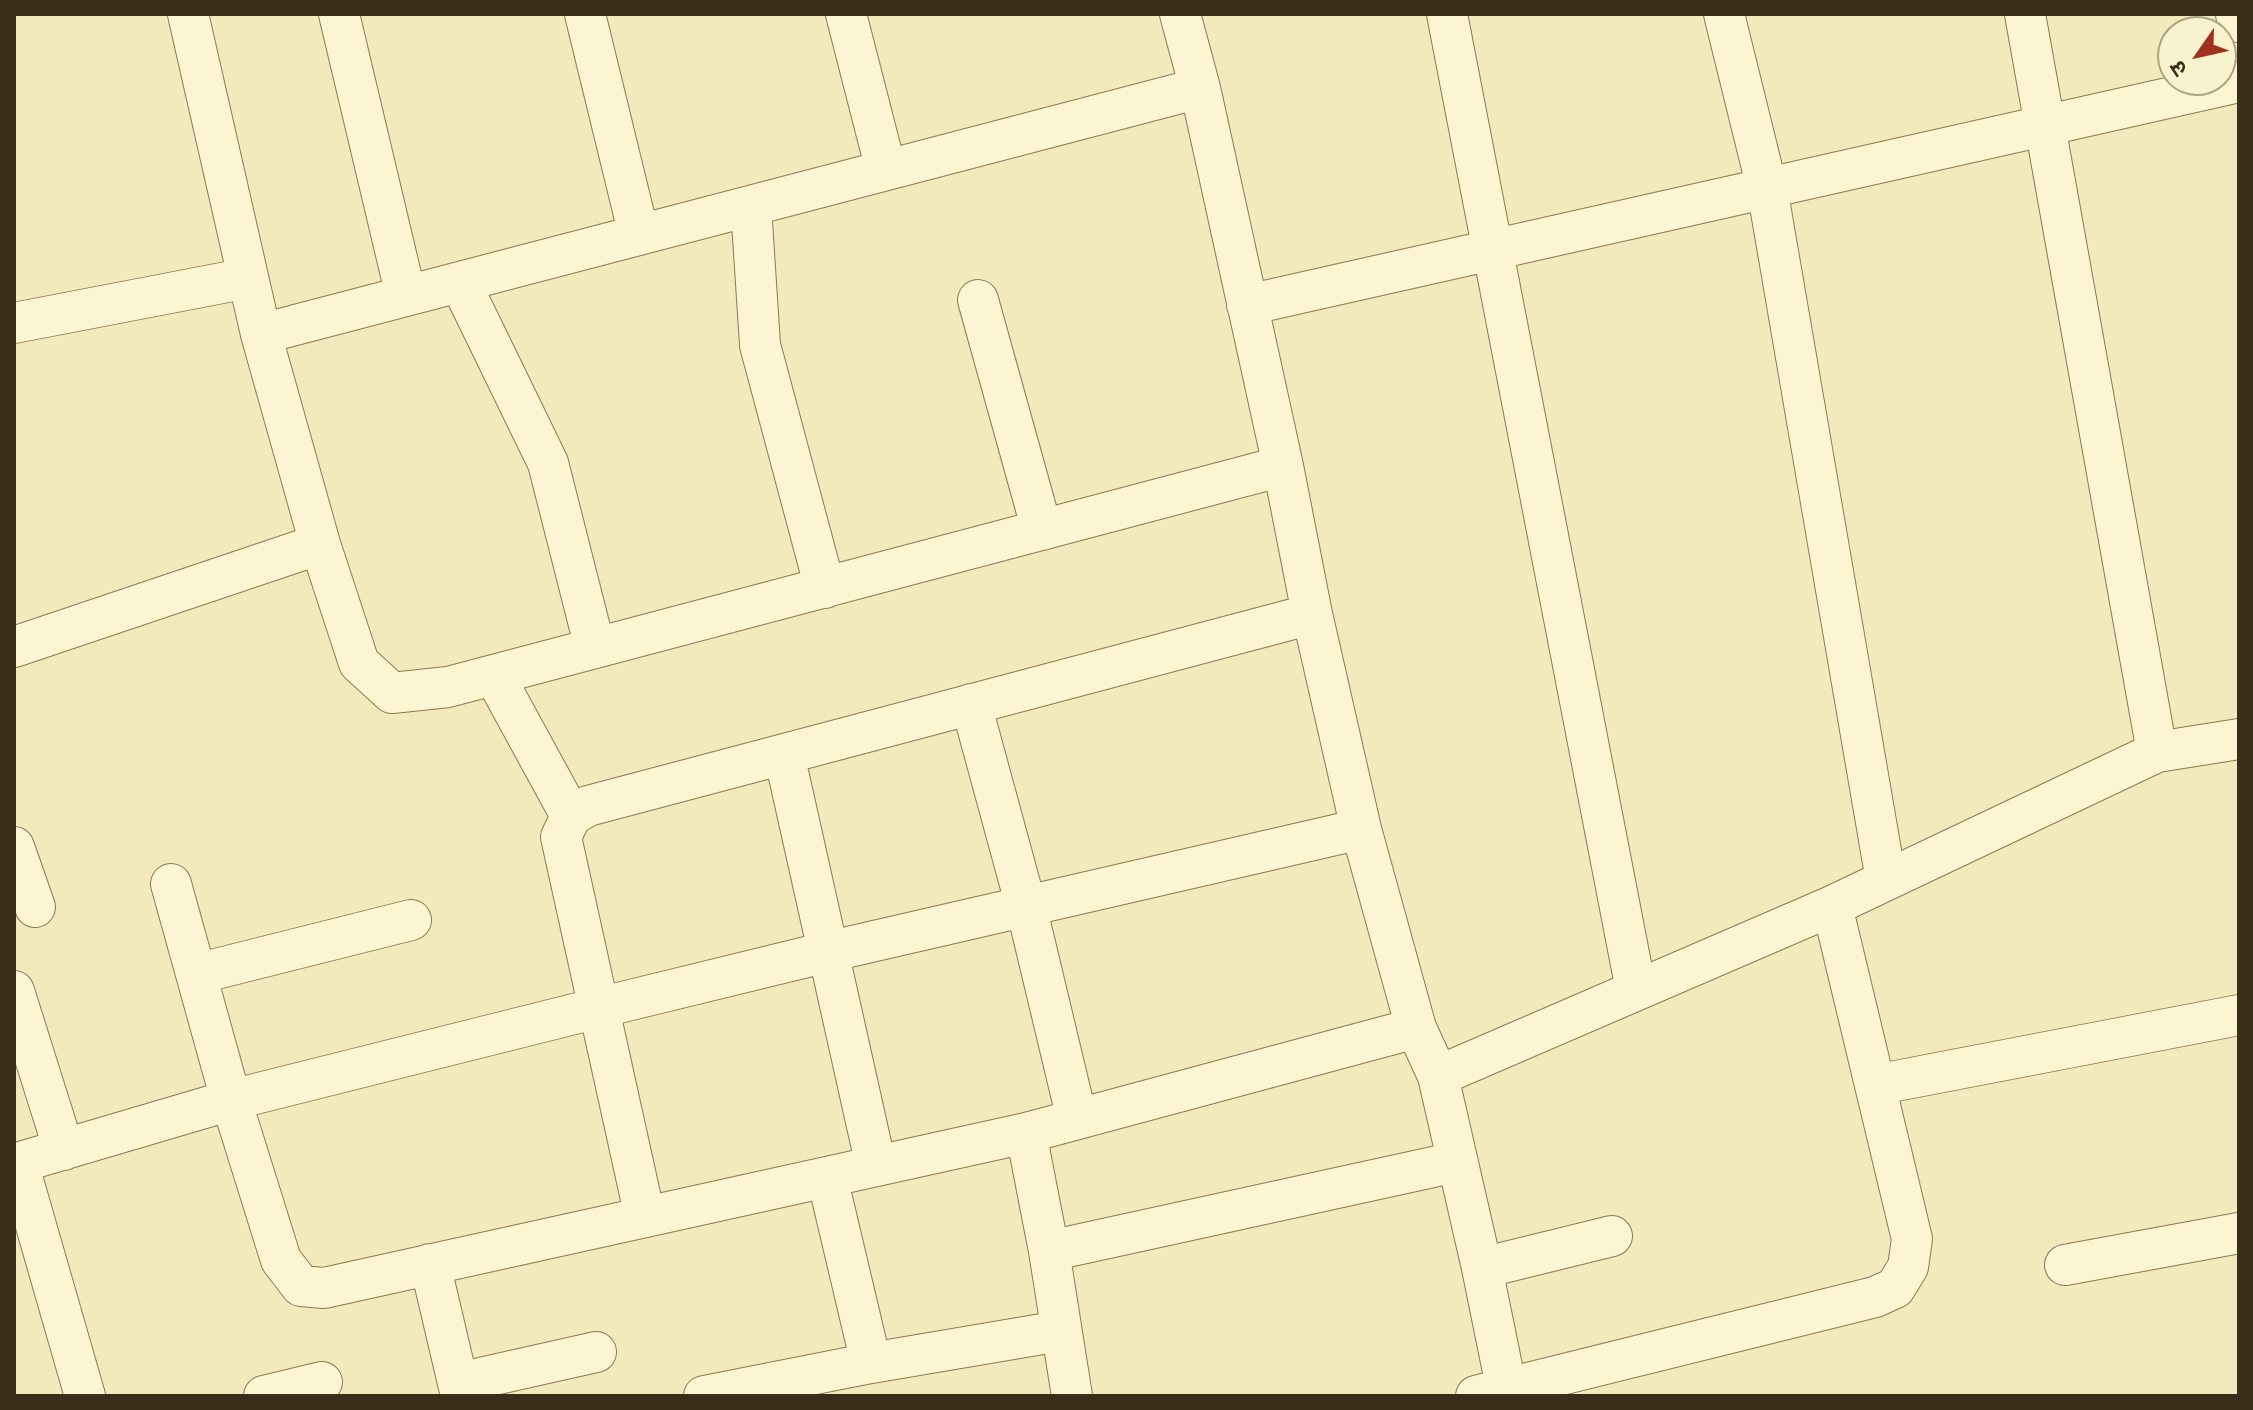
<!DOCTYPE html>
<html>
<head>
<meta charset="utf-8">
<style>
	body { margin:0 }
	#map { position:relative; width:2253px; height:1410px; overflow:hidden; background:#f2e9bd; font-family:"Times New Roman","Noto Sans Devanagari",serif }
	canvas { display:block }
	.frame { position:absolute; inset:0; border:16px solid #3a2e1b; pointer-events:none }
	.north { position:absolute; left:2157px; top:16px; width:80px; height:80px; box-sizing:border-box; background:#f9f2ce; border:2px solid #ada486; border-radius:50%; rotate:236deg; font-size:22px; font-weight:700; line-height:32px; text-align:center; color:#3a2e1b }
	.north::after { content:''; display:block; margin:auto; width:28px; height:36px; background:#a1301f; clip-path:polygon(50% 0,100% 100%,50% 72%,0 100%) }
</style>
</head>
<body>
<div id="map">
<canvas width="2253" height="1410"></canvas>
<div class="frame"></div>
<div class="north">उ</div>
</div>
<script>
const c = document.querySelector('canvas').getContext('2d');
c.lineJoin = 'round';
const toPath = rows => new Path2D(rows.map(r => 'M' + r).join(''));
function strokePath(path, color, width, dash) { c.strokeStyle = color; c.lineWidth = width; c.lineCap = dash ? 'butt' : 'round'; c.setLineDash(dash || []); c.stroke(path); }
const minor = toPath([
	[188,14,261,334,320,544,359,663,392,693,448,687,1283,466],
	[339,14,406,296],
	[585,14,639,235],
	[846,14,886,170],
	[1180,14,1200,88,1283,466,1312,614,1361,829,1416,1028,1438,1076,1482,1268,1508,1396],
	[1447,14,1636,990],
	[1724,14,1767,188,1886,880],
	[2025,14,2157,752],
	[751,206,760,345,825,588],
	[460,282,548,463,595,648],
	[978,300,1042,530],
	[1247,305,2239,82],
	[14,323,248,278],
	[261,334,1200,88],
	[14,647,320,544],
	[494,675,571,816],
	[971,704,1026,906,1077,1119],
	[784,754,876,1166],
	[14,847,35,907],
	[171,884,231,1100,281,1260,301,1286,324,1288,1026,1133,1416,1028],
	[196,974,411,920],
	[14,991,64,1150],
	[1438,1076,1832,906,2157,752,2239,739],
	[1875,1085,2239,1015],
	[1026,1133,1049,1251,1072,1396],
	[18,1163,85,1396],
	[14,1164,231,1100,598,1008,827,952,1361,829],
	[827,1177,871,1363],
	[645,1217,561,837,571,816,588,806,1312,614],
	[1049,1251,1456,1162],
	[430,1264,461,1396],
	[2065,1265,2239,1233],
	[1482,1268,1612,1236],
	[458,1383,596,1352],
	[264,1396,322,1382],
	[704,1396,871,1363,1060,1331],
	[1476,1396,1875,1297,1895,1288,1908,1267,1912,1239,1832,906]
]);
const tertiary = toPath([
	[2238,14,2239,20]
]);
strokePath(minor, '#8c7955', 42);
strokePath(tertiary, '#8c7955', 46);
strokePath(minor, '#fcf5d1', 40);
strokePath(tertiary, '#fcf5d1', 44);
</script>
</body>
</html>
